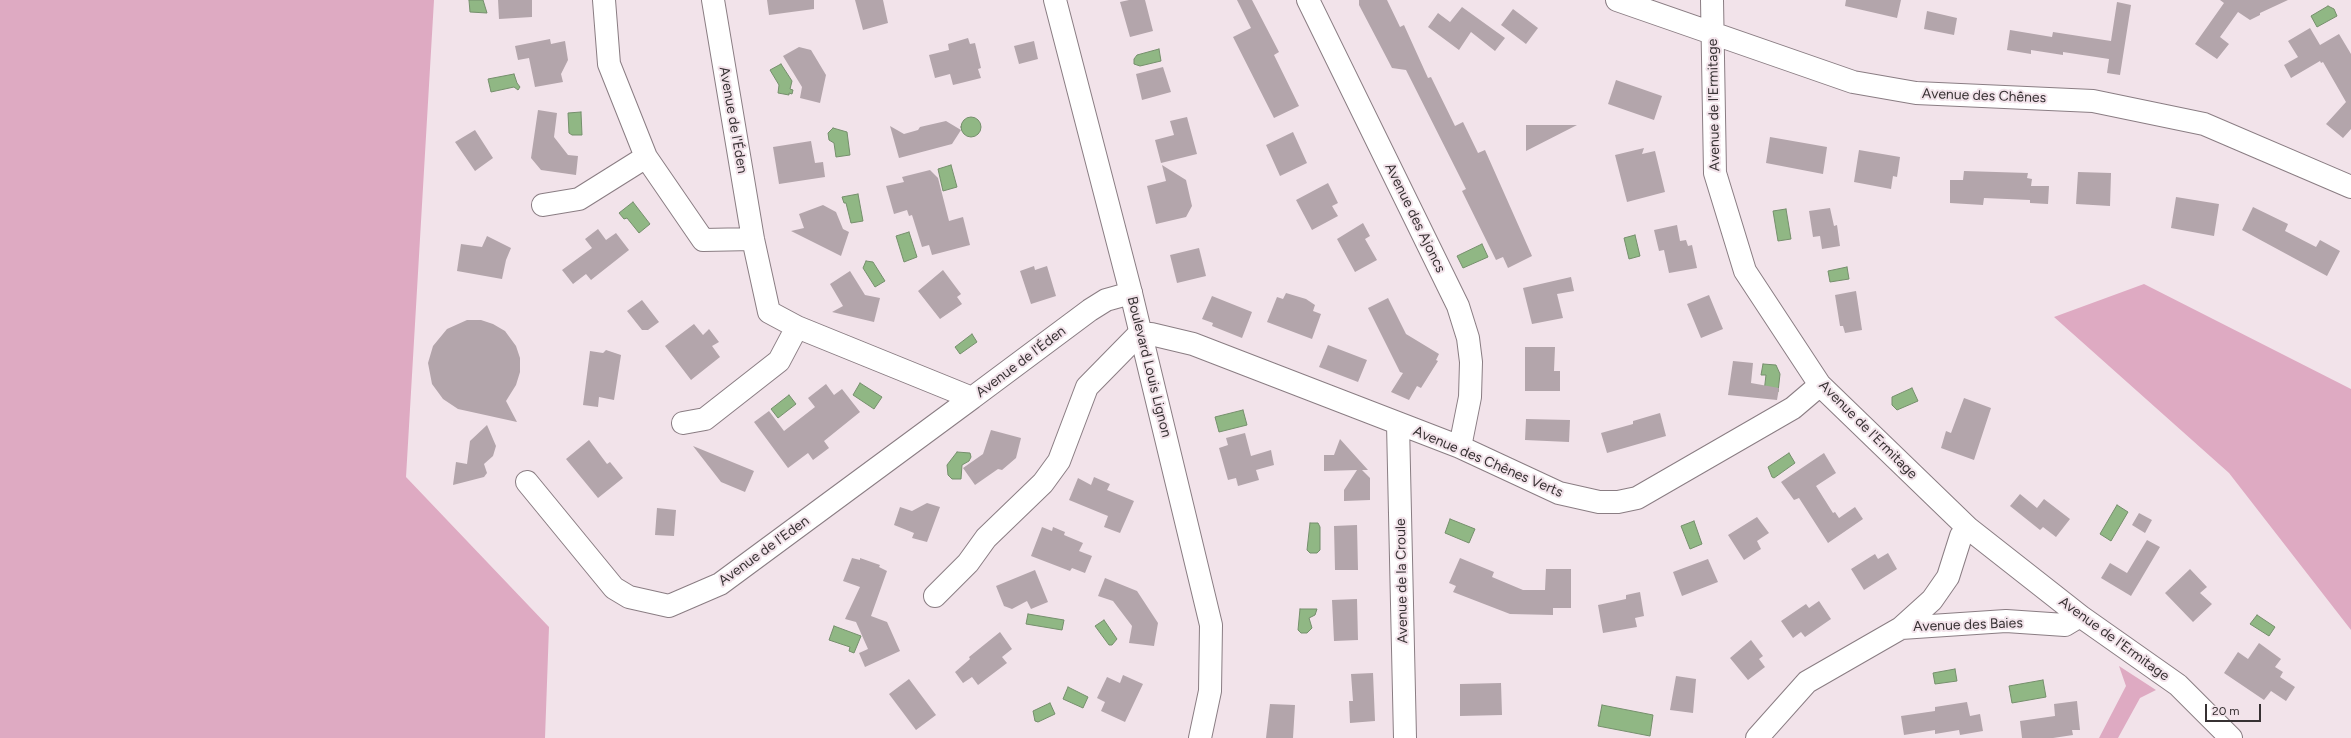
<!DOCTYPE html>
<html>
<head>
<meta charset="utf-8">
<style>
	body { margin:0 }
	#map { position:relative; width:2351px; height:738px; overflow:hidden; background:#f2e3ea; font-family:Figtree,sans-serif }
	canvas { display:block }
	.scale { position:absolute; left:2205px; top:704px; width:56px; height:18px; box-sizing:border-box; border:2px solid #373133; border-top:0; padding-left:5px; font-size:12px; line-height:14px; white-space:nowrap; color:#373133; -webkit-text-stroke:3px #f2e3ea; paint-order:stroke }
</style>
</head>
<body>
<div id="map">
<canvas width="2351" height="738"></canvas>
<div class="scale">20 m</div>
</div>
<script>
const c = document.querySelector('canvas').getContext('2d');
c.lineJoin = 'round';
function fillPath(path, color) { c.fillStyle = color; c.fill(path, 'evenodd'); }
const toPath = rows => new Path2D(rows.map(r => 'M' + r).join(''));
function strokePath(path, color, width, dash) { c.strokeStyle = color; c.lineWidth = width; c.lineCap = dash ? 'butt' : 'round'; c.setLineDash(dash || []); c.stroke(path); }
function label(font, color, halo, rows, align = 'center') {
  c.font = font + ' Figtree,sans-serif'; c.lineWidth = 4; c.setLineDash([]); c.textBaseline = 'middle'; c.strokeStyle = halo; c.fillStyle = color; for (const [text, x, y, turn = 0] of rows) {
    c.save(); c.translate(x, y); c.rotate((+turn || 0) * Math.PI / 180); c.textAlign = isNaN(turn) ? turn : align; if (halo) c.strokeText(text, 0, 0); c.fillText(text, 0, 0); c.restore();
  }
}
fillPath(toPath([
	[0,0,434,0,406,477,549,627,545,738,0,738],
	[2144,284,2351,389,2351,630,2229,473,2054,317],
	[2119,666,2156,690,2140,698,2118,738,2099,738,2126,686]
]), '#deaac2');
const water = toPath([
	[469,0,483,0,487,13,470,12,469,0],
	[2328,6,2334,9,2337,16,2317,27,2311,16,2328,6],
	[1159,49,1161,61,1140,66,1134,64,1134,59,1137,55,1159,49],
	[781,64,792,81,790,89,793,90,792,94,789,93,789,95,778,93,779,85,770,70,781,64],
	[514,74,517,83,520,87,518,90,514,87,491,92,488,79,514,74],
	[581,112,582,135,572,135,569,133,568,113,581,112],
	'961 127a10 10 0 1 1 20 0a10 10 0 1 1-20 0Z',
	[833,128,847,132,850,155,836,157,834,143,829,140,828,133,833,128],
	[951,165,957,187,943,191,938,169,951,165],
	[858,194,863,221,851,223,846,203,844,203,842,197,858,194],
	[633,202,650,224,639,233,627,218,624,219,619,213,633,202],
	[1786,209,1791,239,1778,241,1773,211,1786,209],
	[909,232,917,257,904,262,896,236,909,232],
	[1635,235,1640,256,1629,259,1624,238,1635,235],
	[1482,244,1488,257,1463,268,1457,256,1482,244],
	[866,261,873,262,885,281,875,287,863,268,866,261],
	[1847,267,1849,279,1830,282,1828,271,1847,267],
	[972,334,977,342,960,354,955,347,972,334],
	[1763,364,1776,365,1780,374,1778,392,1764,392,1766,375,1761,375,1763,364],
	[860,383,882,397,874,409,853,395,860,383],
	[1912,388,1918,401,1897,410,1892,405,1892,397,1912,388],
	[789,395,796,404,778,418,771,409,789,395],
	[1243,410,1247,425,1219,432,1215,417,1243,410],
	[957,452,970,453,971,457,969,461,962,465,961,479,952,479,948,475,947,465,957,452],
	[1789,453,1795,463,1774,478,1772,477,1768,467,1789,453],
	[2117,505,2128,512,2111,541,2100,534,2117,505],
	[1450,519,1475,529,1469,543,1445,533,1450,519],
	[1694,521,1702,544,1690,549,1681,526,1694,521],
	[1310,523,1318,523,1320,527,1320,550,1317,553,1310,553,1307,550,1310,523],
	[1300,609,1317,609,1315,615,1309,618,1312,628,1307,633,1301,633,1298,630,1300,609],
	[1028,614,1064,620,1062,630,1026,624,1028,614],
	[2257,615,2275,627,2269,636,2250,624,2257,615],
	[1104,620,1117,639,1112,645,1109,645,1095,626,1104,620],
	[834,626,861,636,854,653,849,651,850,647,829,640,834,626],
	[1955,669,1957,681,1935,684,1933,673,1955,669],
	[2043,680,2046,697,2012,703,2009,686,2043,680],
	[1068,687,1088,697,1083,708,1063,699,1068,687],
	[1050,703,1055,714,1038,722,1035,721,1033,711,1050,703],
	[1602,705,1653,715,1650,736,1598,726,1602,705]
]);
fillPath(water, '#90b784');
strokePath(water, '#758f6c', 1);
fillPath(toPath([
	[498,0,532,0,532,17,499,19],
	[767,0,814,0,814,9,769,15],
	[855,0,883,0,888,23,863,30],
	[1129,0,1145,0,1153,31,1130,37,1120,2],
	[1237,0,1252,0,1279,52,1274,55,1299,106,1274,118,1233,37,1251,28],
	[1359,0,1387,0,1400,27,1404,25,1428,78,1431,77,1455,126,1463,122,1478,153,1485,150,1532,256,1508,268,1503,257,1496,260,1462,191,1466,189,1406,70,1392,68,1359,5],
	[1846,0,1901,0,1897,18,1845,6],
	[2220,0,2288,0,2260,13,2260,15,2250,20,2238,12,2220,37,2229,44,2217,59,2195,44,2224,3],
	[2117,2,2131,5,2120,75,2107,73,2109,59,2063,52,2063,55,2031,50,2031,54,2007,50,2010,30,2052,37,2053,32,2111,41],
	[1462,7,1505,38,1495,51,1471,32,1459,50,1428,27,1438,13,1450,22],
	[1513,9,1538,28,1526,44,1501,25],
	[1927,11,1957,18,1954,35,1924,29],
	[2310,28,2320,45,2339,34,2351,54,2351,129,2343,138,2326,124,2346,102,2323,62,2321,63,2320,61,2291,78,2284,65,2298,57,2288,41],
	[968,38,970,44,975,43,981,68,978,69,981,78,953,85,950,74,935,78,929,55,949,50,948,44],
	[550,39,551,44,565,41,568,60,561,74,563,82,535,87,529,58,518,60,515,46],
	[1034,41,1038,59,1019,64,1014,46],
	[799,47,811,50,826,75,820,103,800,98,802,87,783,56],
	[1163,67,1171,92,1142,100,1136,74],
	[1616,80,1662,96,1654,120,1608,104],
	[538,110,557,113,554,137,568,155,578,156,576,175,541,170,531,158],
	[1187,117,1197,154,1161,163,1155,140,1174,135,1170,121],
	[946,121,961,130,952,144,899,158,890,126,904,134,918,130,920,127],
	[1526,125,1577,125,1526,151],
	[475,130,493,158,475,171,455,142],
	[1293,132,1307,163,1280,176,1266,145],
	[1770,137,1827,147,1823,174,1766,163],
	[811,141,815,163,823,162,825,177,779,184,773,147],
	[1644,148,1642,154,1655,151,1665,192,1627,202,1615,155],
	[1859,150,1900,157,1897,177,1893,176,1891,189,1854,182],
	[1162,165,1186,180,1192,206,1186,217,1156,224,1147,186,1166,181],
	[930,170,938,178,949,221,963,217,970,245,932,255,929,245,922,247,912,215,909,216,907,210,894,214,886,186,904,182,902,177],
	[1964,171,2028,173,2027,178,2032,179,2031,186,2049,186,2048,204,2030,203,2030,200,1984,198,1983,205,1950,203,1950,180,1963,180],
	[2078,172,2111,173,2110,206,2076,204],
	[1328,183,1338,203,1332,206,1338,216,1312,230,1296,200],
	[2176,197,2219,204,2214,236,2171,228],
	[823,205,836,212,843,229,849,232,841,256,791,231,804,228,799,214],
	[2253,207,2288,224,2285,231,2316,247,2320,240,2340,251,2327,276,2242,230],
	[1830,208,1834,226,1837,225,1840,246,1822,249,1820,236,1813,237,1809,211],
	[1363,223,1370,236,1365,239,1377,260,1355,272,1337,239],
	[1677,225,1680,241,1686,240,1688,246,1692,245,1697,268,1669,273,1664,250,1659,251,1654,230],
	[598,229,606,240,616,233,629,250,591,280,586,274,573,284,562,270,592,248,585,239],
	[487,236,511,248,506,260,502,279,457,271,461,244,482,247],
	[1199,248,1206,276,1177,283,1170,255],
	[1034,266,1035,270,1047,266,1056,296,1031,304,1020,271],
	[943,270,961,294,957,297,962,304,940,319,918,291],
	[850,271,865,295,880,298,874,322,832,312,843,306,830,284],
	[1571,277,1574,291,1557,294,1563,318,1532,324,1523,288],
	[1856,291,1862,330,1845,333,1843,326,1840,326,1835,295],
	[1286,293,1306,299,1315,305,1313,311,1321,314,1312,339,1267,322,1277,297,1283,299],
	[1709,295,1723,329,1701,338,1687,304],
	[1212,296,1252,312,1242,338,1212,326,1213,323,1202,319],
	[1388,298,1406,334,1439,354,1436,360,1438,361,1421,388,1417,386,1409,400,1391,392,1403,373,1400,372,1368,308],
	[642,300,659,322,648,330,642,330,627,311],
	[467,320,481,320,493,324,505,331,516,346,520,358,520,372,516,385,506,401,517,422,458,409,443,399,432,384,428,363,433,346,447,329],
	[694,324,703,335,709,329,719,342,712,346,720,357,691,380,665,346],
	[1328,345,1367,360,1358,382,1319,367],
	[1525,347,1555,347,1554,371,1560,371,1560,391,1525,391],
	[606,350,621,355,614,400,599,397,598,407,583,405,590,351,603,353],
	[1733,361,1753,363,1751,383,1779,388,1777,400,1728,395],
	[826,384,834,395,842,389,860,412,824,441,829,448,813,460,808,453,788,468,754,422,769,411,784,431,815,407,808,398],
	[1964,398,1991,408,1974,460,1941,448,1946,431,1951,433],
	[1660,413,1666,436,1607,453,1601,433,1633,424,1633,421],
	[1526,419,1570,420,1569,442,1525,440],
	[487,425,496,446,493,456,484,464,487,473,484,477,453,485,456,462,467,464,470,441],
	[991,430,1021,438,1016,458,1002,470,998,469,975,485,963,468,983,454],
	[1245,433,1251,456,1271,450,1274,465,1256,470,1259,480,1238,486,1236,478,1228,480,1219,448,1228,445,1226,438],
	[1340,439,1368,470,1362,470,1370,478,1370,500,1344,501,1344,490,1357,470,1324,471,1324,455,1334,455],
	[589,440,607,464,610,462,623,478,598,498,566,459],
	[693,446,754,471,745,492,721,482],
	[1824,453,1836,473,1816,486,1833,513,1835,512,1839,518,1855,507,1863,519,1828,543,1799,498,1794,500,1781,482],
	[1094,477,1110,484,1107,490,1134,501,1120,533,1104,527,1108,516,1069,500,1078,478,1091,485],
	[2020,494,2037,508,2044,499,2070,519,2056,537,2043,527,2040,530,2010,506],
	[927,503,940,507,927,542,912,538,914,533,894,525,900,507,912,511],
	[657,508,676,510,674,536,655,535],
	[2139,513,2152,520,2145,533,2132,525],
	[1757,517,1769,533,1757,541,1761,549,1744,560,1728,535],
	[1357,525,1358,570,1335,570,1334,526],
	[1042,527,1052,531,1053,527,1065,532,1064,535,1083,543,1079,551,1092,556,1085,573,1072,568,1070,571,1031,556],
	[2147,540,2160,547,2131,596,2101,578,2110,563,2127,573],
	[1888,553,1897,569,1864,590,1851,569,1875,554,1878,559],
	[852,558,860,560,860,558,880,565,879,567,887,571,871,616,887,622,900,651,865,667,859,653,868,649,856,622,845,619,860,587,843,581],
	[1460,558,1494,572,1492,577,1523,590,1545,590,1546,569,1571,569,1571,608,1553,608,1553,615,1510,614,1453,592,1456,586,1449,583],
	[1708,559,1718,582,1682,596,1673,572],
	[2190,569,2207,587,2200,593,2212,604,2193,622,2165,593],
	[1035,570,1048,602,1031,609,1027,601,1012,609,1004,606,996,586],
	[1105,578,1137,591,1158,623,1154,646,1129,643,1132,626,1113,601,1098,596],
	[1640,592,1644,616,1635,618,1637,627,1603,633,1598,605,1626,599,1626,595],
	[1357,599,1358,640,1334,641,1332,600],
	[1819,601,1831,619,1805,637,1801,632,1793,638,1781,621,1806,604,1809,608],
	[1000,632,1012,649,1002,657,1007,663,978,685,972,677,963,683,955,672,970,659,969,657],
	[1751,640,1763,656,1759,659,1765,667,1748,680,1730,658],
	[2259,643,2281,659,2275,667,2283,672,2280,677,2295,687,2286,701,2271,691,2264,700,2224,673,2238,652,2248,659],
	[1373,673,1375,721,1350,723,1349,701,1353,701,1351,674],
	[1123,675,1143,684,1125,722,1101,711,1105,702,1097,698,1107,677,1120,683],
	[1676,676,1696,679,1693,713,1670,710],
	[909,679,936,715,916,730,889,694],
	[1501,683,1502,715,1460,716,1460,684],
	[2077,701,2080,730,2072,730,2073,735,2053,738,2022,738,2020,721,2055,716,2054,704],
	[1967,702,1970,716,1980,714,1983,731,1960,735,1959,730,1935,734,1935,730,1904,735,1901,716,1935,711,1935,707],
	[1270,704,1295,705,1293,738,1266,738]
]), '#b3a5ab');
const minor = toPath([
	[604,0,609,64,646,157,703,240,753,239],
	[713,0,753,239,769,312,797,327,972,398,1090,310,1106,300,1131,293],
	[1308,0,1458,306,1468,338,1471,362,1470,397,1460,447],
	[1617,0,1853,82,1916,93,2093,101,2204,124,2351,187],
	[1712,0,1715,173,1745,271,1820,385,1968,528,2080,616,2178,685,2231,738],
	[543,205,579,199,646,157],
	[683,423,705,419,779,361,797,327],
	[1398,424,1405,738],
	[527,482,614,588,629,597,669,606,720,584,972,398],
	[935,596,968,563,986,538,1043,483,1059,461,1087,387,1139,334,1151,334,1193,344,1460,447,1559,493,1599,502,1618,502,1637,498,1793,408,1820,385],
	[1901,628,2006,621,2065,625,2080,616],
	[1757,738,1807,682,1901,628,1932,600,1948,577,1961,536,1968,528]
]);
const major = toPath([
	[1055,0,1131,293,1211,625,1210,691,1200,738]
]);
strokePath(minor, '#8a7d83', 24);
strokePath(major, '#8a7d83', 24);
strokePath(minor, '#fff', 22);
strokePath(major, '#fff', 22);
label('14px', '#373133', '#f2e3ea', [
	["Avenue des Chênes",1984,96,2],
	["Avenue de l'Ermitage",1714,105,-91],
	["Avenue de l'Éden",733,120,80],
	["Avenue des Ajoncs",1415,218,64],
	["Avenue de l'Éden",1021,362,-37],
	["Boulevard Louis Lignon",1149,367,76],
	["Avenue de l'Ermitage",1868,430,45],
	["Avenue des Chênes Verts",1488,462,23],
	["Avenue de l'Eden",764,551,-36],
	["Avenue de la Croule",1402,581,-91],
	["Avenue des Baies",1968,625,-2],
	["Avenue de l'Ermitage",2114,639,36]
]);
</script>
</body>
</html>
